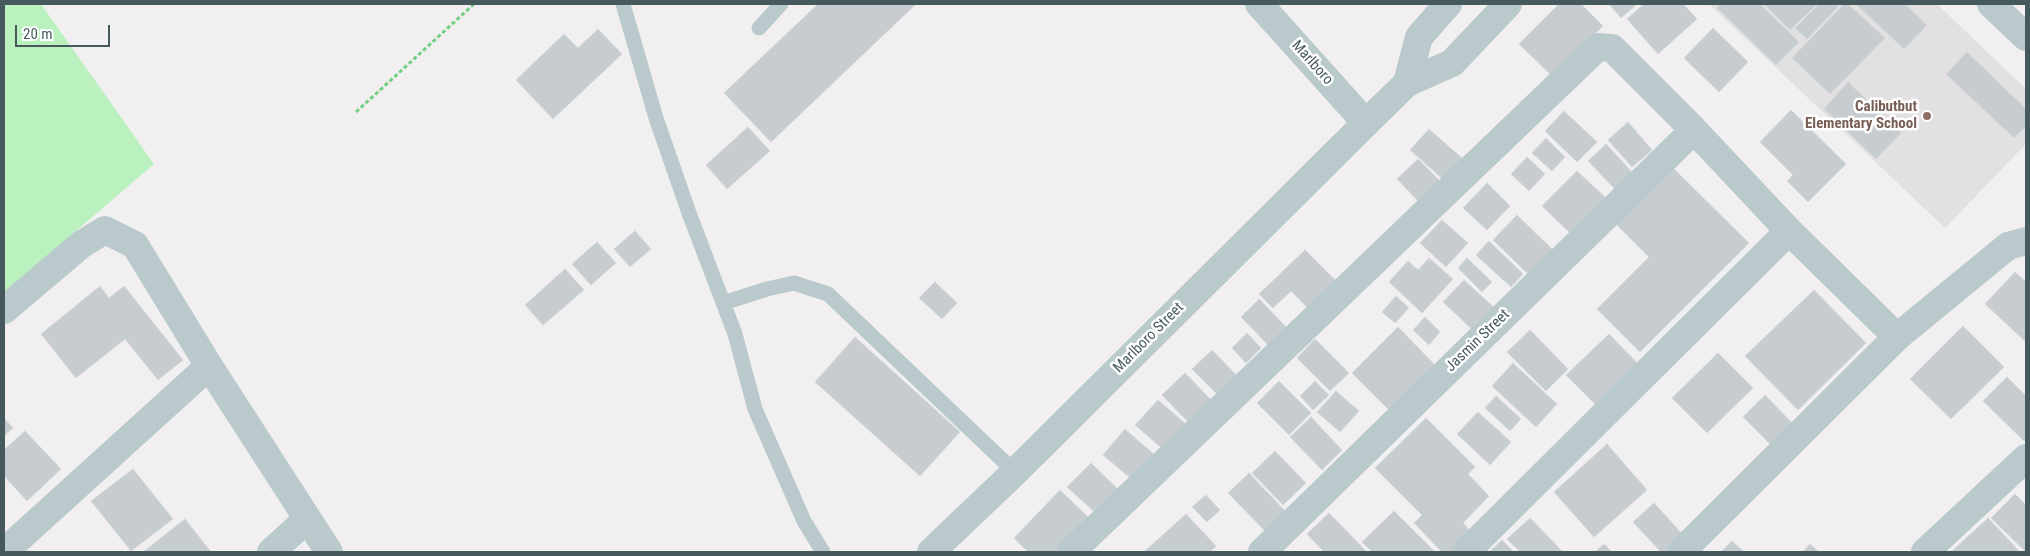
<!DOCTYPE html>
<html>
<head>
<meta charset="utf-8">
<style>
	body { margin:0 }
	#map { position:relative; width:2030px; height:556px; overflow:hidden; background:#f2eff0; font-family:"Roboto Condensed",sans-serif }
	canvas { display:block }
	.frame { position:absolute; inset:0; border:5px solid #465a5d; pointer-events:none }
	.scale { position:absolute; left:15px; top:25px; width:95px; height:22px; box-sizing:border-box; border:2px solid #465a5d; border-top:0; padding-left:6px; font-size:15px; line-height:18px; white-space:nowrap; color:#465a5d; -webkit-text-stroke:4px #fff; paint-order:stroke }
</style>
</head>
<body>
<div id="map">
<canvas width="2030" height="556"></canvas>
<div class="frame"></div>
<div class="scale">20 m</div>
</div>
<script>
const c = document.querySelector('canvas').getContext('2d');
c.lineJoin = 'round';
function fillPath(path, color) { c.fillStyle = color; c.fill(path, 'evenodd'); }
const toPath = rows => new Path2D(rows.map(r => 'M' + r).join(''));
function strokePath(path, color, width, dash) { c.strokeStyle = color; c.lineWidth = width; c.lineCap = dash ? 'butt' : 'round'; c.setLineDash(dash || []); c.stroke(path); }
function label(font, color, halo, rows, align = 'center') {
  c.font = font + ' "Roboto Condensed",sans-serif'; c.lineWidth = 5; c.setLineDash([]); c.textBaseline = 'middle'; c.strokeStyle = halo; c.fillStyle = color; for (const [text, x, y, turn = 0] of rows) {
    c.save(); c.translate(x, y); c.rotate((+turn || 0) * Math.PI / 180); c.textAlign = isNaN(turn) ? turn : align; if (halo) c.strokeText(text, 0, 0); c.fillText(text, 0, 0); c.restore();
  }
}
fillPath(toPath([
	[1709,4,1937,4,2026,89,2026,144,1945,228]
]), '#e3e0e2');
fillPath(toPath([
	[4,4,41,4,154,164,4,293]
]), '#bbf1bf');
const building = toPath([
	[818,4,916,4,771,142,724,93,818,4],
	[1559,4,1581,4,1603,26,1552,76,1519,44,1559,4],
	[1609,4,1637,4,1621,18,1609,4],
	[1644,4,1683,4,1697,19,1658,54,1627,19,1644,4],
	[1721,4,1760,4,1799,42,1776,65,1717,8,1721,4],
	[1764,4,1817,4,1790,30,1764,4],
	[1819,4,1835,4,1838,7,1807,39,1795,28,1819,4],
	[1844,4,1848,4,1885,38,1830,94,1792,58,1844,4],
	[1856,4,1905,4,1927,25,1904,49,1856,4],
	[1713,28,1748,62,1719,92,1684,58,1713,28],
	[598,29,622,54,553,119,516,80,564,34,578,48,598,29],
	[1967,52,2026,109,2026,126,2014,138,1946,74,1967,52],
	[1848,82,1901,133,1876,159,1824,109,1848,82],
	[1791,110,1846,164,1808,202,1787,181,1793,175,1760,142,1791,110],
	[1564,111,1597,142,1577,162,1545,131,1564,111],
	[1628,122,1652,150,1632,167,1608,140,1628,122],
	[748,127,770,151,727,189,706,165,748,127],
	[1429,129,1464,160,1445,181,1410,150,1429,129],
	[1546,138,1565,157,1552,171,1532,153,1546,138],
	[1606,144,1632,172,1615,189,1588,161,1606,144],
	[1527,157,1545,174,1529,191,1511,174,1527,157],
	[1418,159,1442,183,1420,203,1397,179,1418,159],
	[1671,166,1749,243,1640,352,1597,309,1649,257,1615,223,1671,166],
	[1577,171,1606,198,1570,233,1542,206,1577,171],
	[1487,183,1510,206,1487,230,1463,208,1487,183],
	[1517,215,1553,250,1529,275,1493,240,1517,215],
	[1442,220,1468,243,1446,267,1420,243,1442,220],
	[635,231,651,249,630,267,614,249,635,231],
	[1489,241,1523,274,1511,287,1476,255,1489,241],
	[597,242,616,263,591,285,572,264,597,242],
	[1305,250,1337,282,1309,309,1291,291,1273,308,1259,294,1305,250],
	[1429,258,1453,279,1422,313,1389,282,1408,261,1418,270,1429,258],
	[1467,258,1492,282,1482,292,1458,268,1467,258],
	[565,269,584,290,543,325,525,305,565,269],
	[2015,272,2026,282,2026,342,1985,304,2015,272],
	[1464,280,1498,311,1477,334,1443,302,1464,280],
	[935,282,957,303,942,319,919,298,935,282],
	[100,286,109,298,124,286,183,360,158,380,125,339,76,378,41,334,100,286],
	[1814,290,1866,343,1798,410,1745,356,1814,290],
	[1396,296,1409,308,1395,323,1382,312,1396,296],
	[1259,299,1288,329,1270,347,1241,317,1259,299],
	[1425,317,1440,332,1429,345,1413,330,1425,317],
	[1963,326,2004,367,1951,419,1910,379,1963,326],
	[1398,327,1435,365,1389,410,1352,373,1398,327],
	[1530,330,1568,369,1546,391,1507,352,1530,330],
	[1247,333,1261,348,1246,363,1232,348,1247,333],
	[1609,334,1643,369,1601,410,1566,375,1609,334],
	[855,337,960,432,920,476,815,382,855,337],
	[1315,339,1349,373,1330,391,1297,358,1315,339],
	[1212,350,1242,381,1222,399,1192,369,1212,350],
	[1718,353,1753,388,1707,433,1672,398,1718,353],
	[1513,363,1557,404,1536,427,1492,386,1513,363],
	[1185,373,1213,402,1190,424,1162,395,1185,373],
	[2007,377,2026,396,2026,439,2024,441,1983,401,2007,377],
	[1279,381,1311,413,1289,435,1257,403,1279,381],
	[1315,381,1329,395,1313,410,1300,396,1315,381],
	[1336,391,1359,411,1340,432,1317,412,1336,391],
	[1765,395,1794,425,1772,446,1743,417,1765,395],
	[1496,396,1521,419,1510,431,1485,408,1496,396],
	[1158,400,1186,424,1164,450,1135,425,1158,400],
	[1478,412,1511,442,1490,465,1457,434,1478,412],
	[1311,417,1342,450,1322,470,1290,437,1311,417],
	[4,418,13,428,4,436,4,418],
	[1426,418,1475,467,1468,474,1489,496,1463,523,1472,533,1452,552,1442,552,1414,523,1422,515,1375,468,1426,418],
	[1125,429,1157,457,1135,482,1103,455,1125,429],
	[25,431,61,469,27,501,4,476,4,450,25,431],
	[1607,444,1647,490,1594,537,1554,492,1607,444],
	[1275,451,1306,483,1283,505,1252,473,1275,451],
	[1091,463,1123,494,1100,517,1067,487,1091,463],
	[133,469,173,519,131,551,91,501,133,469],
	[1249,473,1286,512,1266,532,1228,493,1249,473],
	[1060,490,1092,521,1062,552,1028,552,1014,538,1060,490],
	[2015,494,2026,505,2026,552,1991,518,2015,494],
	[1206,495,1220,510,1207,522,1192,507,1206,495],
	[1654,503,1684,536,1666,552,1661,552,1633,522,1654,503],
	[1394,511,1435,552,1372,552,1362,542,1394,511],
	[1329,513,1367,552,1324,552,1307,534,1329,513],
	[1186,514,1216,546,1210,552,1144,552,1186,514],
	[1530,518,1563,552,1520,552,1507,539,1530,518],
	[1988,518,2020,552,1951,552,1988,518],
	[185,519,211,552,143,552,185,519],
	[1502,540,1514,552,1489,552,1502,540],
	[1732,541,1744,552,1721,552,1732,541],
	[1604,544,1612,552,1595,552,1604,544],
	[1810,544,1819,552,1803,552,1810,544]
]);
fillPath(building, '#c6cccf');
strokePath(building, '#d3d8db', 1);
strokePath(toPath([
	[356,112,474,4]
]), '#72d083', 3, [4, 2.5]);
strokePath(toPath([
	[623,4,656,118,689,213,735,334,755,409,804,521,823,552],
	[759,28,781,4],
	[723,303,767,289,794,283,828,294,1015,472]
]), '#bacacc', 15);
strokePath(toPath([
	[1991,4,2026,37],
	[1407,83,1419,37,1448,4],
	[1366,123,1407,83,1452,63,1508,4],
	[4,310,82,244,105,230,135,245,209,366,329,552],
	[4,552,209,366],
	[271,552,306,520],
	[1071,552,1598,47,1612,48,1694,130,1789,231,1897,337],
	[1262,552,1694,130],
	[1466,552,1789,231],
	[1681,552,1897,337,2008,246,2026,241],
	[1925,552,2026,458]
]), '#bacacc', 28);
strokePath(toPath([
	[931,552,1015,472,1366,123,1259,4]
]), '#bacacc', 28);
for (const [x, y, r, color] of [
	[1927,116,5,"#8d6e63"]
]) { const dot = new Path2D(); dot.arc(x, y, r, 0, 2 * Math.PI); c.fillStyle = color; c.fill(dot); strokePath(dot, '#fff', 2); }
label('15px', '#465a5d', '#fff', [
	["Marlboro",1312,63,48],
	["Marlboro Street",1149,338,-45],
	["Jasmin Street",1478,341,-44]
]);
label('bold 15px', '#785e54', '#fff', [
	["Calibutbut",1917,107],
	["Elementary School",1917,124]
], 'right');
</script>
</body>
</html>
